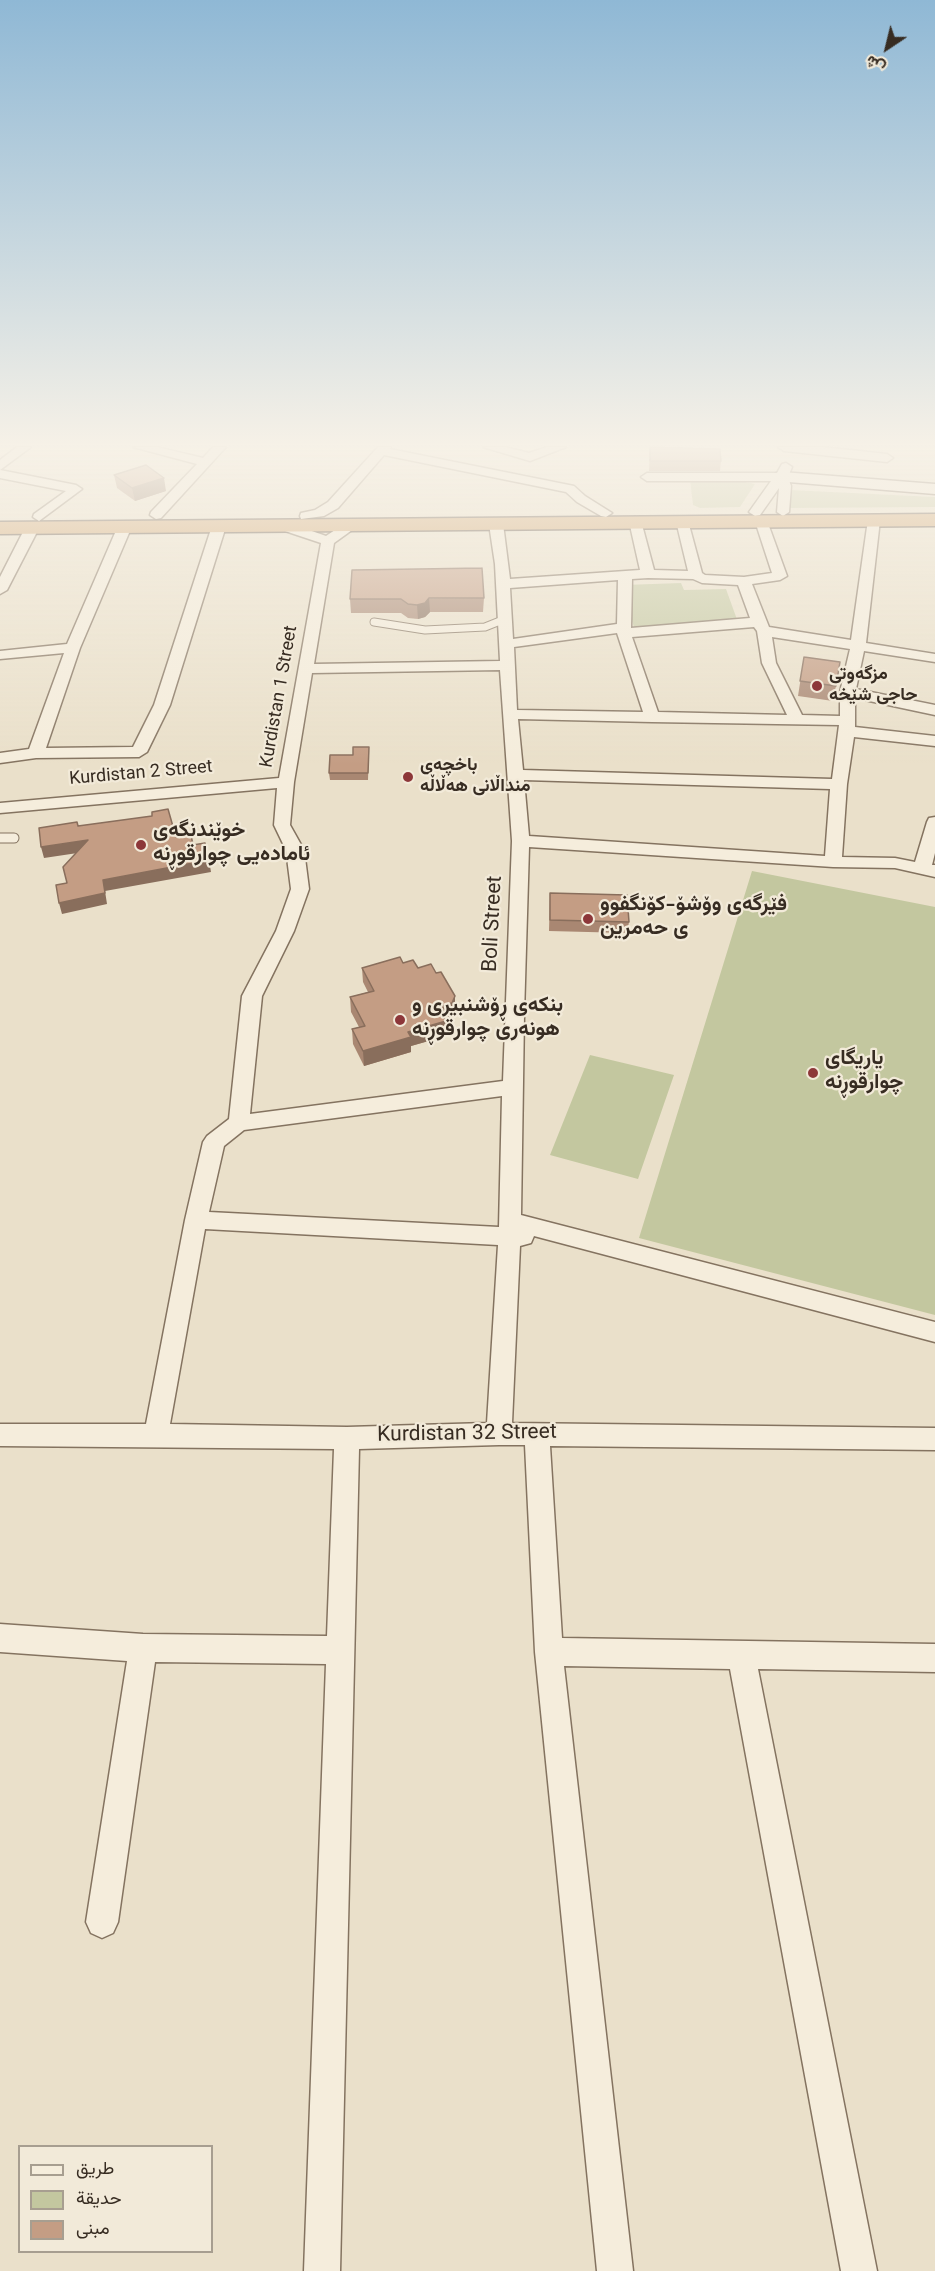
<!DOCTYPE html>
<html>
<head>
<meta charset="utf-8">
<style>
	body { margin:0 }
	#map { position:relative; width:935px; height:2271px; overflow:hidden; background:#eae0ca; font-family:Georgia,Vazirmatn,serif }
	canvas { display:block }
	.legend { position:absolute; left:18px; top:2145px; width:195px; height:108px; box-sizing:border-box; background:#f2ead9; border:2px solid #a79e90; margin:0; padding:8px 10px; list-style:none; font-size:18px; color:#372c22 }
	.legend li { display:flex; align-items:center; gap:12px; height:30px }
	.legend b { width:30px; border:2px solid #a79e90 }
	.north { position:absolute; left:857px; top:18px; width:60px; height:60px; -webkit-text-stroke:4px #f2ead9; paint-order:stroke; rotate:215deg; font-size:16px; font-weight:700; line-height:24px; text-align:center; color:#372c22 }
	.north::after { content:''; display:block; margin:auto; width:21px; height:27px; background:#372c22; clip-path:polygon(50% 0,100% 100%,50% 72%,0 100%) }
</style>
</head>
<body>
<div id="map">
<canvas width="935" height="2271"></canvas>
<ul class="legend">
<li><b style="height:8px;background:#f5eddc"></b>طريق</li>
<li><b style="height:16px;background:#c3c79f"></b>حديقة</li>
<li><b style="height:16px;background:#c49d84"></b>مبنى</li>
</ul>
<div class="north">ش</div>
</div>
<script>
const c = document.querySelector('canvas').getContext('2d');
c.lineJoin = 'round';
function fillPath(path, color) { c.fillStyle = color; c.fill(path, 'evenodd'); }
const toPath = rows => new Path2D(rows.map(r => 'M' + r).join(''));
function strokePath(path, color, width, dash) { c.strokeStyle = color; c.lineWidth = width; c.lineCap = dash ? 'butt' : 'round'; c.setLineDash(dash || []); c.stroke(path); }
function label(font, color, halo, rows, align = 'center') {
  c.font = font + ' Georgia,Vazirmatn,serif'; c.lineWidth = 4.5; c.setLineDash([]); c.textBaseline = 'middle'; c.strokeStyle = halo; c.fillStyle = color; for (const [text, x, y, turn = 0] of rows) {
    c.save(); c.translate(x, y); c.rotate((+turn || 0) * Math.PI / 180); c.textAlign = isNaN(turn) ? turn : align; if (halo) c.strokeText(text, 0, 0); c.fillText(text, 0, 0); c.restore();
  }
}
fillPath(toPath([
	[690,480,745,482,755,484,740,507,700,508,693,505],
	[790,490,935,497,935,507,790,508],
	[681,583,684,590,726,589,739,625,634,628,624,585],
	[752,871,935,907,935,1315,639,1238],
	[590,1055,674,1075,638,1179,550,1155]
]), '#c3c79f');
const laneFar1 = toPath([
	[374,622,425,630,485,627,505,619]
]);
const lane = toPath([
	[0,838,14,838]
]);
const street = toPath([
	[17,447,31,447,0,470,0,460,17,447],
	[133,447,157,447,203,458,213,447,226,447,161,518,156,519,150,515,151,512,197,464,133,447],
	[378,447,391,447,390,449,574,486,585,496,612,513,606,517,601,516,577,502,566,492,384,455,338,508,324,516,301,519,300,516,301,513,315,510,328,502,378,447],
	[483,447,505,447,529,453,547,447,566,447,530,461,483,447],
	[778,447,822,447,887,454,893,458,887,462,784,451,778,447],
	[786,463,792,467,788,477,791,486,789,512,783,516,777,512,779,488,760,515,755,516,749,512,771,481,647,481,641,477,647,473,777,473,782,464,786,463],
	[0,470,76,485,82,489,39,521,33,517,34,514,66,491,0,478,0,470],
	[874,516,880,520,866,643,935,654,935,662,864,651,856,689,935,705,935,715,855,698,855,727,935,736,935,746,854,737,847,784,842,857,895,858,915,862,927,822,929,818,935,817,935,853,932,865,935,865,935,877,895,868,833,867,529,847,524,1015,521,1215,935,1322,935,1342,534,1236,531,1243,520,1246,512,1423,935,1428,935,1450,550,1446,562,1638,935,1644,935,1672,758,1669,877,2271,841,2271,730,1669,564,1666,633,2271,597,2271,535,1652,525,1445,499,1445,359,1449,340,2271,304,2271,326,1664,155,1662,118,1922,113,1933,102,1938,91,1933,86,1922,127,1661,0,1652,0,1624,143,1634,327,1636,334,1449,0,1446,0,1424,146,1424,185,1220,203,1142,207,1136,229,1119,242,996,276,931,291,889,286,850,274,825,277,788,0,813,0,803,279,778,321,543,276,528,274,525,276,522,286,522,326,536,347,522,352,521,359,525,334,543,314,664,500,661,495,564,489,524,496,520,503,524,510,579,640,570,629,521,635,517,641,521,654,570,688,571,676,521,682,517,688,521,702,573,705,575,744,577,772,573,755,521,761,517,766,518,787,576,780,580,752,584,769,627,851,640,868,520,874,516],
	[648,578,693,579,702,583,738,585,750,618,631,628,632,579,648,578],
	[618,580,617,624,513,639,510,588,618,580],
	[754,627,757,631,762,663,787,715,658,712,632,637,754,627],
	[617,633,643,712,517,710,514,647,617,633],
	[772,637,850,649,840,692,840,716,802,715,776,663,772,637],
	[500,670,512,841,503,1081,250,1114,262,996,294,931,309,889,304,850,290,825,294,782,312,673,500,670],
	[518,719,652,722,839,725,832,779,523,770,518,719],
	[524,780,830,789,825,856,529,836,524,780],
	[502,1096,499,1227,209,1212,224,1146,244,1130,502,1096],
	[205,1229,498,1245,487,1423,347,1427,170,1424,205,1229],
	[125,522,132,526,80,648,46,748,133,747,154,705,212,526,214,523,224,523,226,526,170,705,147,752,139,757,36,758,0,763,0,753,29,749,64,653,0,659,0,651,67,644,118,526,125,522],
	[32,524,39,528,7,590,0,594,0,577,25,528,32,524]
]);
const secondary = toPath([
	[782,472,935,484,935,494,776,481,773,477,776,473,782,472]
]);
const highway = toPath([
	[935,514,935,526,0,534,0,522,935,514]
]);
strokePath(laneFar1, '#847360', 9);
strokePath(lane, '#847360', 11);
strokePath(street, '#847360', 3);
strokePath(secondary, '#675443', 3);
strokePath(highway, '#534234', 3);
strokePath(laneFar1, '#f5eddc', 7);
strokePath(lane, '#f5eddc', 9);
fillPath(street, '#f5eddc');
fillPath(secondary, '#f5eddc');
fillPath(highway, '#ce9e65');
fillPath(toPath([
	[650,447,721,461,720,471,649,471],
	[114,475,166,491,135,501,117,488],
	[484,598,483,612,430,612,425,617,418,619,408,618,401,613,351,613,350,599],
	[804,657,836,686,833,701,798,696],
	[369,747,368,780,330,780,329,773],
	[550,893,629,922,627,933,549,931],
	[403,963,418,968,455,1011,452,1018,445,1020,446,1036,411,1046,411,1052,364,1066,353,1044,352,1029,359,1027,351,1012,350,997,368,992,363,982,362,968]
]), '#a98772');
fillPath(toPath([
	[164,478,166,491,135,501,132,488],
	[429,598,430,612,425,617,418,619,417,605],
	[88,840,91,851,44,858,41,847],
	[209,860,211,872,105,891,107,904,62,914,59,903,103,880],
	[455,996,455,1011,452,1018,439,1022,438,1007],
	[446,1021,446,1036,411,1046,411,1052,364,1066,363,1051,408,1032]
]), '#896e5c');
const building = toPath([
	[650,447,720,449,721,461,650,461,650,447],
	[146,465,164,478,132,488,114,475,146,465],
	[482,568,484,598,429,598,425,603,417,605,408,604,401,599,350,599,352,570,482,568],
	[804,657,840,662,836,686,800,681,804,657],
	[353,747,369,747,368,773,329,773,330,755,353,755,353,747],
	[168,809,176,837,191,835,193,845,205,843,209,860,103,880,105,893,59,903,56,885,67,883,63,867,88,840,41,847,39,828,77,822,78,826,152,816,152,812,168,809],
	[550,893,627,895,629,922,550,920,550,893],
	[400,957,403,963,413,960,418,968,431,964,436,973,441,972,455,996,452,1003,438,1007,446,1021,408,1032,411,1037,363,1051,352,1029,365,1026,350,997,374,991,362,968,400,957]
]);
fillPath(building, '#c49d84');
strokePath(building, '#896e5c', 1.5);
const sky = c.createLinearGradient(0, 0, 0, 765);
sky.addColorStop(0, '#8fb8d5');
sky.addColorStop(0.58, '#f6f1e7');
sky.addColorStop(1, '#f6f1e700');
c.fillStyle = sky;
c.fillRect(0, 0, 935, 765);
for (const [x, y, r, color] of [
	[817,686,6,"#8d3739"],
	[408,777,6,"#8d3739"],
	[141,845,6,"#8d3739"],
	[588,919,6,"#8d3739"],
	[400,1020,6,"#8d3739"],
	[813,1073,6,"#8d3739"]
]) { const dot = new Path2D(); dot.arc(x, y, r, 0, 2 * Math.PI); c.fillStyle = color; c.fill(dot); strokePath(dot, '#f2ead9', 2); }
label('bold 18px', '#372c22', '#f2ead9', [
	["مزگەوتی",829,676],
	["حاجی شێخە",829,697],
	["باخچەی",420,767],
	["منداڵانی هەڵاڵە",420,788]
], 'left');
label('18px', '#372c22', '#f2ead9', [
	["Kurdistan 1 Street",281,697,-80],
	["Kurdistan 2 Street",141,775,-5]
]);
label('bold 21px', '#372c22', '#f2ead9', [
	["خوێندنگەی",153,833],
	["ئامادەیی چوارقوڕنە",153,857],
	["فێرگەی وۆشۆ-کۆنگفوو",600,907],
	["ی حەمرین",600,931],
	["بنکەی ڕۆشنبیری و",412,1008],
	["هونەری چوارقوڕنە",412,1032],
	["یاریگای",825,1061],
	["چوارقوڕنە",825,1085]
], 'left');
label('21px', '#372c22', '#f2ead9', [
	["Boli Street",495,924,-87],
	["Kurdistan 32 Street",467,1436,-1]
]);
</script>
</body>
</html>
